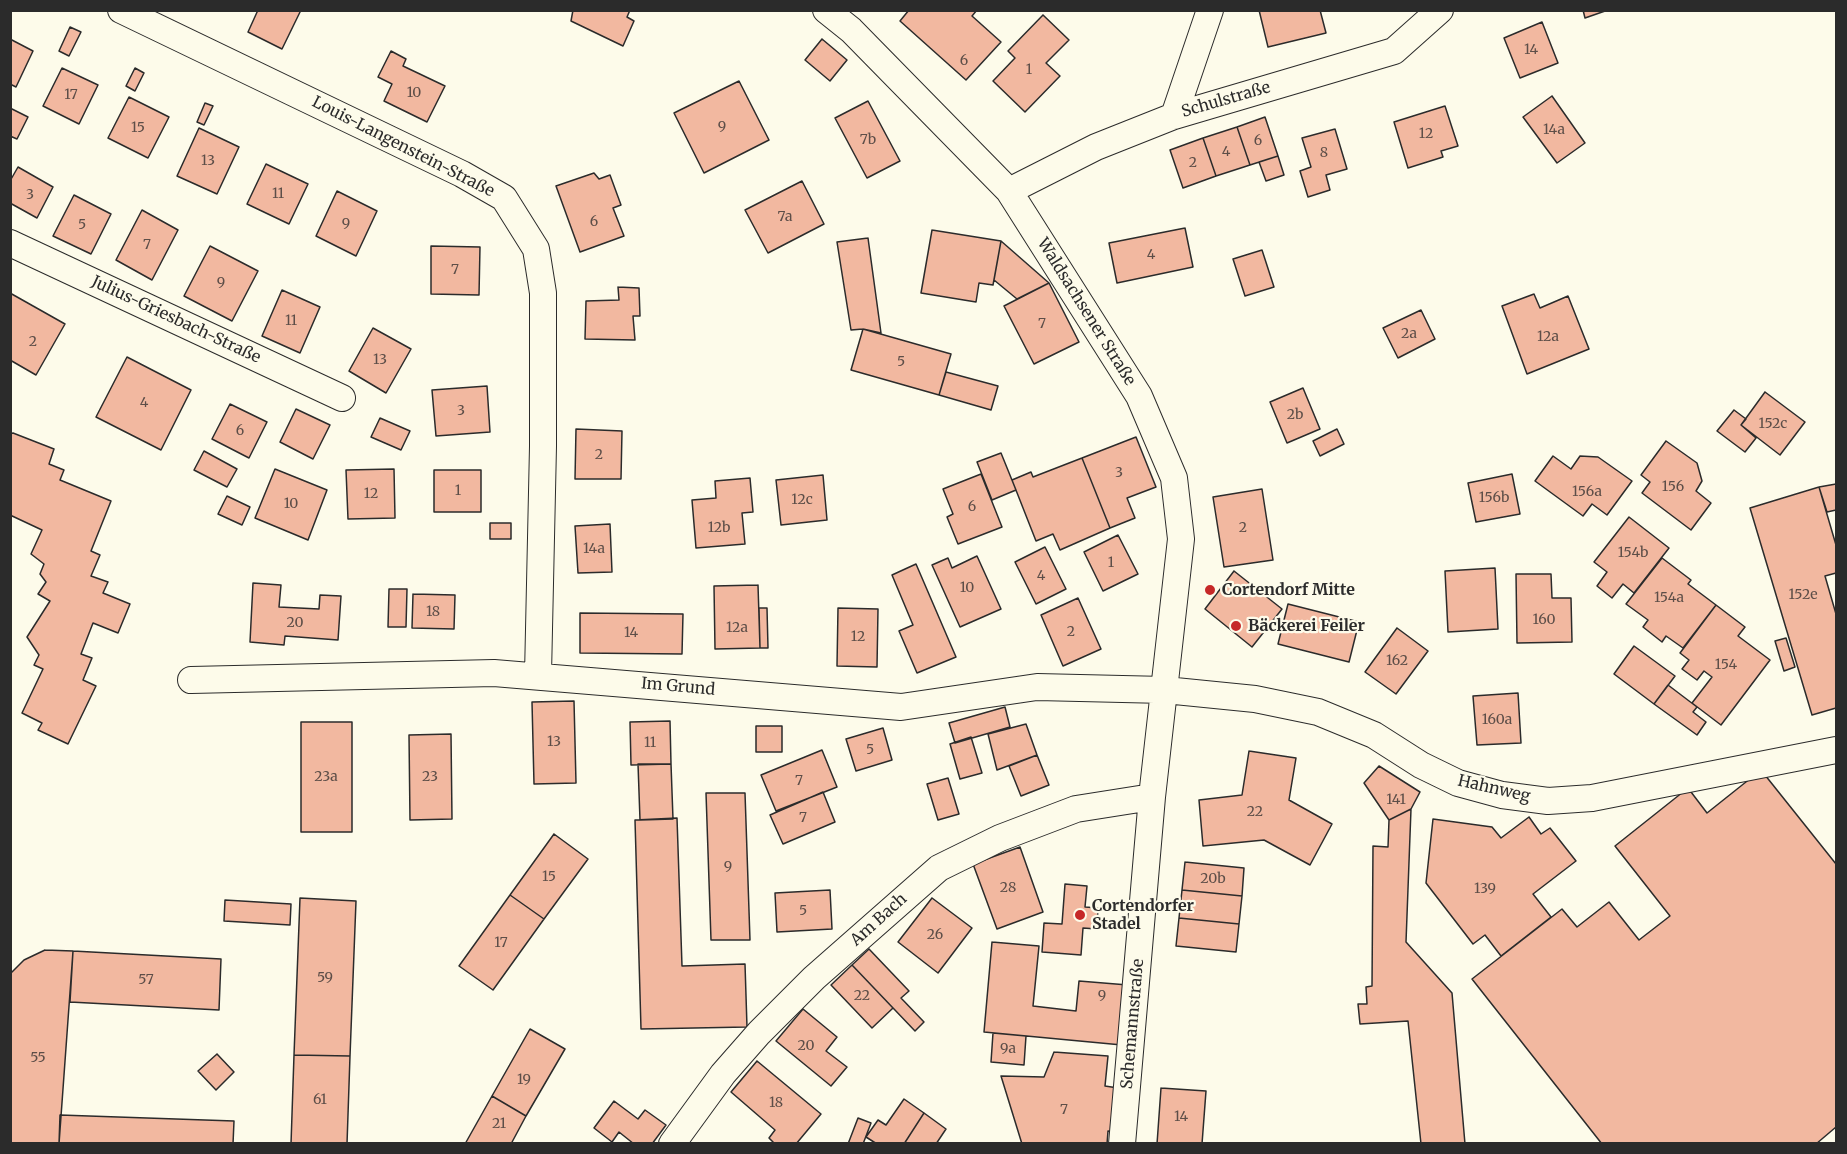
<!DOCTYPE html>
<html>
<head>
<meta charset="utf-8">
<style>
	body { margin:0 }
	#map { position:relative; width:1847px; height:1154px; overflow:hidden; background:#fdfbea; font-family:Merriweather,serif }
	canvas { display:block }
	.frame { position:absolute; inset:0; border:12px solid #2b2b2b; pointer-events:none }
</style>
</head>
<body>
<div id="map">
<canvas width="1847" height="1154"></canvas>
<div class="frame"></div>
</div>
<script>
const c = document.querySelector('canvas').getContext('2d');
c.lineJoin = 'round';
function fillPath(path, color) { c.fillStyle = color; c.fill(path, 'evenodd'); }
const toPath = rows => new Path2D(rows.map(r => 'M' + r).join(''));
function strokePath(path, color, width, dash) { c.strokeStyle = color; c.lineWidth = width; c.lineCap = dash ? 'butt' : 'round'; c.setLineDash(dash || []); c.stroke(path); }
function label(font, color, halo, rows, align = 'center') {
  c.font = font + ' Merriweather,serif'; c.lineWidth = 4.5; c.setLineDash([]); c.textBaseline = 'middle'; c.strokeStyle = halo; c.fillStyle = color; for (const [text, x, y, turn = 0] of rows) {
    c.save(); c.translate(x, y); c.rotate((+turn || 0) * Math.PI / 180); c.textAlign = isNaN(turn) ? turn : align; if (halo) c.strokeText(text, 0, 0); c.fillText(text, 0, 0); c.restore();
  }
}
const building = toPath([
	[258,10,301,10,282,49,248,32,258,10],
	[573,10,630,10,627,17,634,21,623,46,571,21,573,10],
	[909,10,977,10,972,16,1001,42,966,80,900,21,909,10],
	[1259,10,1320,10,1326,33,1268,47,1259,10],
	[1583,10,1608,10,1585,18,1583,10],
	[1043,15,1069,40,1046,63,1060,76,1025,112,993,81,1015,58,1008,51,1043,15],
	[1542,22,1558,63,1520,78,1504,38,1542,22],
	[70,27,81,32,69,56,59,51,70,27],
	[10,39,33,51,16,87,10,84,10,39],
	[822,39,847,60,830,81,805,60,822,39],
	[391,51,406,59,403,66,445,86,427,122,384,101,392,84,378,77,391,51],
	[62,68,98,85,79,124,43,106,62,68],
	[135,68,144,73,135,91,126,86,135,68],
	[739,81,769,140,704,173,674,113,739,81],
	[1552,96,1585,143,1557,163,1523,117,1552,96],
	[129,97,169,117,148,158,108,138,129,97],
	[868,101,900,161,867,178,835,118,868,101],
	[205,103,213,106,204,125,197,122,205,103],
	[1445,106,1458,146,1441,151,1443,157,1408,168,1394,122,1445,106],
	[10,108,28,117,17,139,10,136,10,108],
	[1265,117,1278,156,1250,165,1237,127,1265,117],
	[1237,127,1250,165,1216,176,1203,138,1237,127],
	[199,128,239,147,217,194,177,176,199,128],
	[1335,129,1347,169,1326,175,1330,190,1308,197,1300,171,1311,167,1302,138,1335,129],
	[1203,138,1216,176,1183,188,1170,150,1203,138],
	[1278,156,1284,175,1266,181,1259,162,1278,156],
	[266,164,308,184,289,224,247,204,266,164],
	[18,167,53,187,37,218,10,203,10,181,18,167],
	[594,173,599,179,610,175,621,205,613,208,624,236,580,252,556,186,594,173],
	[802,181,824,224,768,253,745,210,802,181],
	[337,191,377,211,356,256,316,236,337,191],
	[74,195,111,214,91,254,53,236,74,195],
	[142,210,178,230,152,280,116,260,142,210],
	[1185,228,1193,267,1117,283,1109,243,1185,228],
	[932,230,1001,241,993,285,979,283,976,302,921,293,932,230],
	[868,238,881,333,863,329,851,330,837,242,868,238],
	[1001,241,1049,283,1017,299,994,280,1001,241],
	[210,246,258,271,232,321,184,296,210,246],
	[431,246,480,247,479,295,431,294,431,246],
	[1262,250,1274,287,1245,296,1233,259,1262,250],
	[1049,283,1079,342,1034,364,1004,306,1049,283],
	[618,287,639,288,640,316,633,316,635,340,585,339,586,301,619,300,618,287],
	[282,290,320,307,300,353,262,336,282,290],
	[10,293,65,324,36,375,10,360,10,293],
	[1534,294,1540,308,1568,296,1589,349,1527,374,1502,306,1534,294],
	[1421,310,1435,339,1398,358,1383,328,1421,310],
	[373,328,411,349,386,393,349,371,373,328],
	[863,329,951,354,939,395,851,370,863,329],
	[127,357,191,390,161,450,96,417,127,357],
	[946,372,998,386,991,410,939,395,946,372],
	[487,386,490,432,436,436,432,390,487,386],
	[1303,388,1320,429,1287,443,1270,402,1303,388],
	[1765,392,1805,422,1780,455,1741,425,1765,392],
	[230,404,267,422,249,458,212,439,230,404],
	[296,409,330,425,313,459,280,442,296,409],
	[1734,410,1746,419,1741,425,1756,438,1745,452,1717,431,1734,410],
	[380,418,410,431,401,450,371,437,380,418],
	[576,429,622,431,621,479,575,479,576,429],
	[1337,429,1344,444,1320,456,1313,441,1337,429],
	[13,433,54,449,49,464,64,470,60,480,111,501,91,551,100,555,91,576,108,582,103,593,130,604,118,633,93,623,81,654,92,658,83,680,96,686,68,744,38,730,42,723,22,713,43,669,34,665,39,655,27,637,50,601,38,594,46,582,40,574,44,564,31,554,42,530,10,515,10,434,13,433],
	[1136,437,1156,487,1127,498,1135,518,1110,528,1082,458,1136,437],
	[1666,441,1697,463,1702,481,1696,491,1711,503,1691,530,1642,493,1650,482,1641,475,1666,441],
	[204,451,237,469,227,487,194,470,204,451],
	[1001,453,1016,490,992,500,977,462,1001,453],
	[1553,456,1571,469,1580,456,1598,457,1632,481,1607,515,1592,504,1583,516,1535,481,1553,456],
	[1082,458,1110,528,1060,550,1053,534,1036,541,1012,480,1031,472,1033,477,1082,458],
	[275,469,327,490,308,540,255,518,275,469],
	[394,469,395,518,348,519,346,470,394,469],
	[434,470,481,470,481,512,434,512,434,470],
	[981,474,1002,527,958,544,947,517,953,514,943,489,981,474],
	[1512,474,1520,514,1476,522,1468,483,1512,474],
	[823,475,827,520,781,525,776,480,823,475],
	[750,478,753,512,742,513,745,544,696,548,692,500,716,498,715,481,750,478],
	[1836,484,1836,510,1827,512,1819,487,1836,484],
	[1819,487,1836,545,1836,573,1825,576,1836,614,1836,708,1812,715,1750,508,1819,487],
	[1262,489,1273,560,1224,567,1213,497,1262,489],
	[227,496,250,507,242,525,218,514,227,496],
	[1629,517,1669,548,1634,593,1623,584,1612,598,1597,586,1607,572,1594,562,1629,517],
	[490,523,511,523,511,539,490,539,490,523],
	[610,524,612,572,578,573,575,526,610,524],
	[1118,535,1138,574,1103,591,1084,552,1118,535],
	[1045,547,1066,589,1036,604,1015,562,1045,547],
	[977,556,1001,609,960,627,932,565,948,558,952,568,977,556],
	[1662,558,1691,580,1688,584,1716,605,1683,648,1666,636,1662,642,1643,627,1648,620,1626,604,1662,558],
	[916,564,956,657,917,673,899,631,913,625,892,575,916,564],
	[1495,568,1498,629,1448,632,1445,571,1495,568],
	[1234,571,1282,609,1252,647,1205,609,1234,571],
	[1516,574,1551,574,1552,598,1571,598,1572,642,1517,643,1516,574],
	[253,583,281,585,279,607,319,609,320,595,341,596,338,640,285,636,284,645,250,642,253,583],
	[758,585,760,648,715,649,714,586,758,585],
	[389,589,407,589,406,627,388,627,389,589],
	[413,594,455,595,454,629,412,628,413,594],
	[1078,598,1101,649,1063,666,1041,615,1078,598],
	[1288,604,1359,622,1349,662,1278,644,1288,604],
	[1716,605,1745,627,1738,636,1770,660,1721,725,1692,703,1712,677,1704,671,1697,680,1682,669,1689,660,1680,653,1716,605],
	[759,608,767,608,768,648,760,648,759,608],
	[838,608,878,609,877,667,837,666,838,608],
	[580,613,683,614,682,654,580,653,580,613],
	[1397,628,1428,651,1396,694,1365,672,1397,628],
	[1786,638,1795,667,1784,671,1775,641,1786,638],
	[1634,646,1675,676,1654,704,1614,674,1634,646],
	[1668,685,1697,707,1693,712,1706,722,1697,735,1654,704,1668,685],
	[1518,693,1521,743,1477,745,1473,696,1518,693],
	[574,701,576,783,534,784,532,702,574,701],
	[1005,707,1010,727,955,743,949,723,1005,707],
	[670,721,671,764,631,765,630,722,670,721],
	[301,722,352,722,352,832,301,832,301,722],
	[1026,724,1037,755,997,770,988,734,1026,724],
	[756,726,782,726,782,752,756,752,756,726],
	[883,728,892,760,856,771,846,739,883,728],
	[451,734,452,819,410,820,409,735,451,734],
	[971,737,982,773,960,779,950,744,971,737],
	[822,750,837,787,776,811,761,775,822,750],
	[1249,751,1296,758,1289,800,1332,824,1310,865,1264,840,1203,846,1199,800,1242,795,1249,751],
	[1037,755,1049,785,1021,796,1009,766,1037,755],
	[638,764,671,764,673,819,640,820,638,764],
	[1379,766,1420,792,1411,809,1389,820,1364,783,1379,766],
	[1761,770,1836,864,1836,1127,1816,1144,1602,1144,1472,979,1562,909,1577,927,1609,902,1639,940,1670,916,1615,846,1688,788,1707,813,1761,770],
	[948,778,959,814,938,820,927,784,948,778],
	[823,792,835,822,783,844,770,815,823,792],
	[706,793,745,793,750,940,711,940,706,793],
	[1411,809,1406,942,1452,993,1465,1144,1421,1144,1408,1021,1360,1024,1358,1004,1367,1004,1366,987,1372,986,1373,846,1388,847,1389,820,1411,809],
	[1529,817,1541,834,1550,828,1576,861,1533,894,1551,917,1501,956,1485,935,1473,944,1426,883,1433,819,1492,827,1501,838,1529,817],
	[677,818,682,966,745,964,747,1027,641,1029,635,820,677,818],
	[554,834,588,859,544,919,510,895,554,834],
	[1020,847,1043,912,997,929,973,864,1020,847],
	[1185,862,1244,868,1242,896,1182,890,1185,862],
	[1065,884,1087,886,1085,907,1098,908,1097,929,1083,928,1081,955,1042,952,1044,923,1062,924,1065,884],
	[830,890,832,929,777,932,775,893,830,890],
	[1182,890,1242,896,1239,924,1179,918,1182,890],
	[510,895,544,919,493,990,459,966,510,895],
	[300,898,356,901,350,1056,294,1055,300,898],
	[932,898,972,928,938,973,898,942,932,898],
	[225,900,291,904,290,925,224,921,225,900],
	[1179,918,1239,924,1236,952,1176,946,1179,918],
	[992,942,1039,946,1033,1006,1076,1011,1079,981,1128,985,1122,1045,984,1032,992,942],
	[869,949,909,991,901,998,924,1022,915,1031,852,965,869,949],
	[45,950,73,951,59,1144,10,1144,10,974,24,960,45,950],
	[73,951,221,959,219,1010,70,1002,73,951],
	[852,965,893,1008,872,1028,831,985,852,965],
	[803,1009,837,1037,826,1051,847,1067,831,1086,776,1041,803,1009],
	[530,1029,565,1049,526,1116,492,1096,530,1029],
	[993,1033,1026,1036,1024,1065,991,1062,993,1033],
	[1054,1052,1108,1056,1105,1086,1118,1088,1114,1132,1108,1131,1107,1144,1022,1144,1001,1076,1044,1077,1054,1052],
	[217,1054,234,1072,216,1090,198,1071,217,1054],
	[294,1055,350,1056,347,1144,291,1144,294,1055],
	[757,1061,821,1114,796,1144,775,1144,769,1138,775,1130,731,1092,757,1061],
	[1161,1088,1206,1091,1202,1144,1157,1144,1161,1088],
	[492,1096,526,1116,511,1144,465,1144,492,1096],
	[904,1099,924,1113,904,1144,877,1144,866,1137,878,1120,886,1125,904,1099],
	[614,1101,638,1119,645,1110,666,1125,652,1144,634,1144,619,1132,612,1142,594,1128,614,1101],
	[924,1113,946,1129,936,1144,904,1144,924,1113],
	[60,1115,234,1121,233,1144,59,1144,60,1115],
	[858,1118,871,1123,863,1144,848,1144,858,1118]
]);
fillPath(building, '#f2b8a0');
strokePath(building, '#2b2b2b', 1.5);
const street = toPath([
	[121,10,462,174,504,198,536,249,543,293,543,446,538,675],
	[826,10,851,30,1009,191,1139,396,1174,478,1181,539,1152,797,1122,1144],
	[1174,116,1210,10],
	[1009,191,1096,147,1174,116,1394,51,1440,10],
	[10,243,342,398],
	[191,680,494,673,901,707,1037,687,1165,690,1255,699,1318,712,1374,735,1421,765,1458,783,1502,795,1548,801,1592,798,1836,750],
	[672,1144,723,1074,759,1033,814,978,939,868,1000,838,1076,809,1152,797]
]);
strokePath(street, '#2b2b2b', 28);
strokePath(street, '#fdfbea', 26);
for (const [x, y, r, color] of [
	[1210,590,6,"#c62828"],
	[1236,626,6,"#c62828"],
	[1080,915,6,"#c62828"]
]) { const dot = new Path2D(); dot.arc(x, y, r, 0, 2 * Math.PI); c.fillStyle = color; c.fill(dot); strokePath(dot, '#fdfbea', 2); }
label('14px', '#5d4e48', null, [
	["14",1531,50],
	["6",964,61],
	["1",1029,70],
	["10",414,93],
	["17",71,95],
	["9",722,127],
	["15",138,128],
	["14a",1554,130],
	["12",1426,134],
	["7b",868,140],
	["6",1258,141],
	["4",1226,152],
	["8",1324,153],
	["13",208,161],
	["2",1193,163],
	["11",278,194],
	["3",30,195],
	["7a",785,217],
	["6",594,222],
	["9",346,224],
	["5",82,225],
	["7",147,245],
	["4",1151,255],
	["7",455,270],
	["9",221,283],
	["11",291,321],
	["7",1042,324],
	["2a",1409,334],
	["12a",1548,337],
	["2",33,342],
	["13",380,360],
	["5",901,362],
	["4",144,403],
	["3",461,411],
	["2b",1295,415],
	["152c",1773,424],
	["6",240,431],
	["2",599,455],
	["3",1119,473],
	["156",1673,487],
	["1",458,491],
	["156a",1587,492],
	["12",371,494],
	["156b",1494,498],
	["12c",802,500],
	["10",291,504],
	["6",972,507],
	["12b",719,528],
	["2",1243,528],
	["14a",594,549],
	["154b",1633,553],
	["1",1111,563],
	["4",1041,576],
	["10",967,588],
	["152e",1803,595],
	["154a",1669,598],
	["18",433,612],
	["160",1544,620],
	["20",295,623],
	["12a",737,628],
	["2",1071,632],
	["14",631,633],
	["12",858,637],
	["162",1397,661],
	["154",1726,665],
	["160a",1497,720],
	["13",554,742],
	["11",650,743],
	["5",870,750],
	["23a",326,777],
	["23",430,777],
	["7",799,781],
	["141",1396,800],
	["22",1255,812],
	["7",803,818],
	["9",728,867],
	["15",549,877],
	["20b",1213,879],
	["28",1008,888],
	["139",1485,889],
	["5",803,911],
	["26",935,935],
	["17",501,943],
	["59",325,978],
	["57",146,980],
	["22",862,996],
	["9",1102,996],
	["20",806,1046],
	["9a",1008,1049],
	["55",38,1058],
	["19",524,1080],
	["61",320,1100],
	["18",776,1103],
	["7",1064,1110],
	["14",1181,1117],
	["21",499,1124]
]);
label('16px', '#2b2b2b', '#fdfbea', [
	["Schulstraße",1226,100,-16],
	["Louis-Langenstein-Straße",403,147,27],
	["Waldsachsener Straße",1086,312,58],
	["Julius-Griesbach-Straße",176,320,25],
	["Im Grund",678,687,5],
	["Hahnweg",1494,789,13],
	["Am Bach",879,920,-42],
	["Schemannstraße",1133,1024,-85]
]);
label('bold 16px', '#2b2b2b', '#fdfbea', [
	["Cortendorf Mitte",1222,590],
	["Bäckerei Feiler",1248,626],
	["Cortendorfer",1092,906],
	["Stadel",1092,924]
], 'left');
</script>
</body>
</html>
